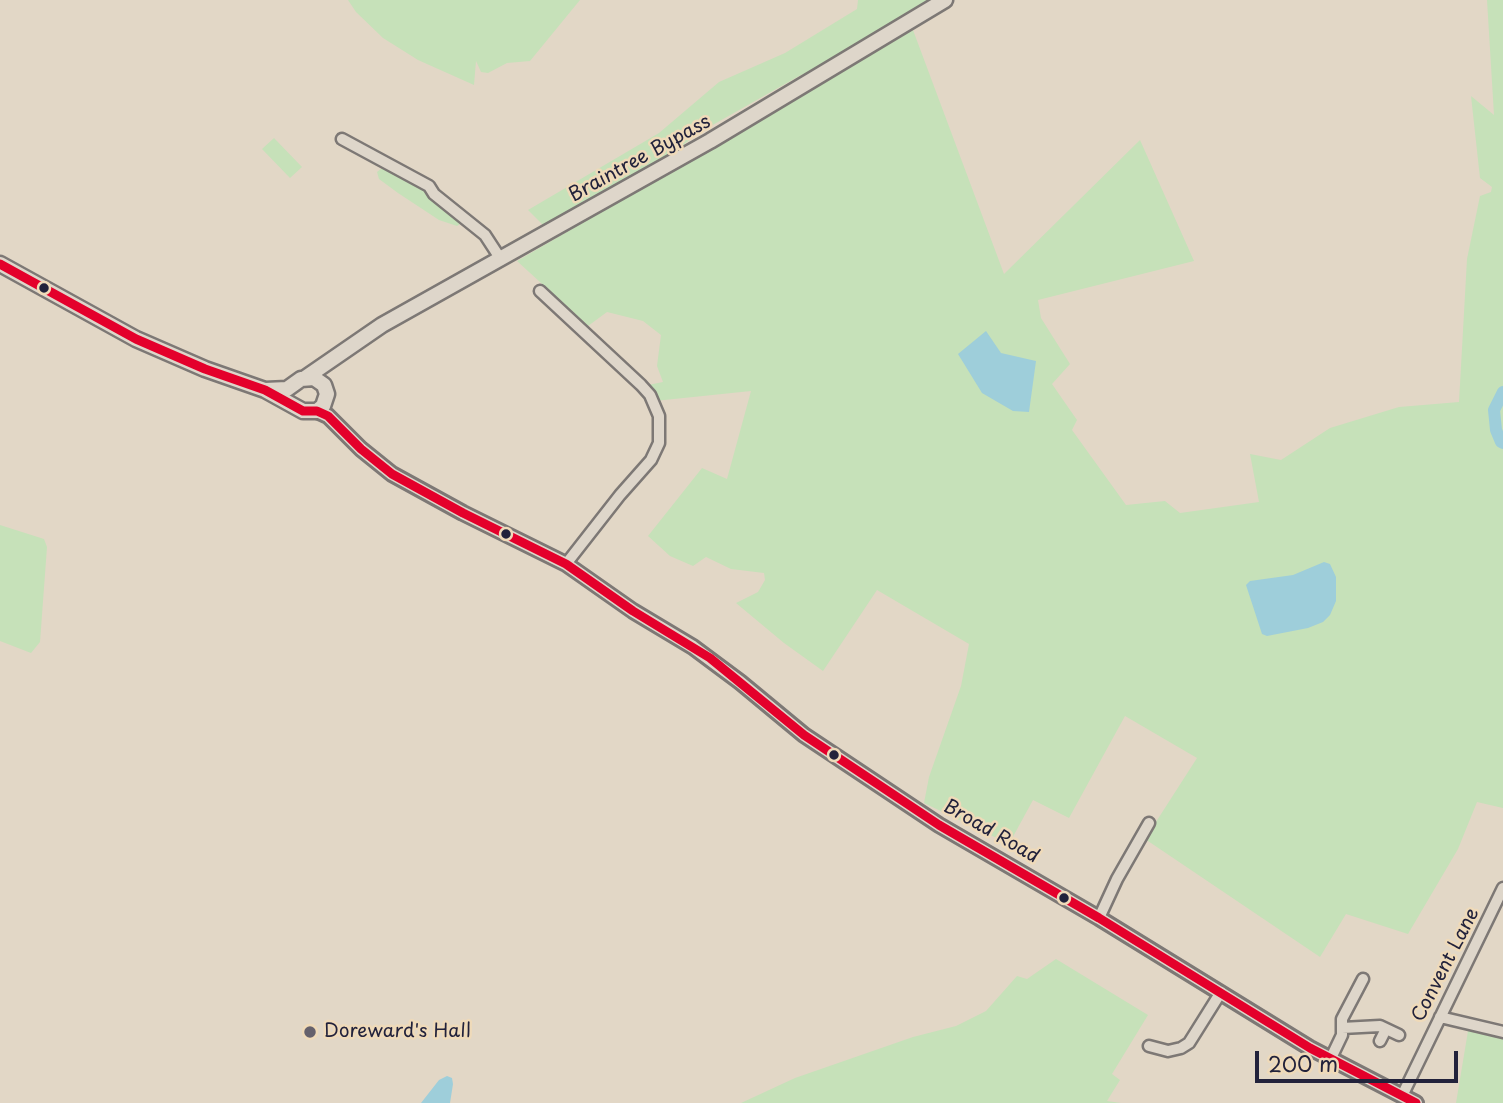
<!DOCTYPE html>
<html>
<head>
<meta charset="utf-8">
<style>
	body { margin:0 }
	#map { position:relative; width:1503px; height:1103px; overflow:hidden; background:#e2d7c6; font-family:"Playpen Sans",sans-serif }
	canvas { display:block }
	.scale { position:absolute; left:1255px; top:1051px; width:203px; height:32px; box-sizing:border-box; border:4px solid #22223b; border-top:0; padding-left:9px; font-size:21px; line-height:24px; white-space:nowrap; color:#22223b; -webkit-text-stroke:5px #efdab9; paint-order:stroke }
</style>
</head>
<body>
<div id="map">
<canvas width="1503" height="1103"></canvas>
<div class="scale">200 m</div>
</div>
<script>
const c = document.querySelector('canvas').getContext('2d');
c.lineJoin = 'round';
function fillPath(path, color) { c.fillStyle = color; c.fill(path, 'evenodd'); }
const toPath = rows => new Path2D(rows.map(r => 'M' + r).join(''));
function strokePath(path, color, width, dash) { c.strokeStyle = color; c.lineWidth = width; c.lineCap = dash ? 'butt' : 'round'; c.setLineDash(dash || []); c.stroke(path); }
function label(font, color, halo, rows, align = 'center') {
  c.font = font + ' "Playpen Sans",sans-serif'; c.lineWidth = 5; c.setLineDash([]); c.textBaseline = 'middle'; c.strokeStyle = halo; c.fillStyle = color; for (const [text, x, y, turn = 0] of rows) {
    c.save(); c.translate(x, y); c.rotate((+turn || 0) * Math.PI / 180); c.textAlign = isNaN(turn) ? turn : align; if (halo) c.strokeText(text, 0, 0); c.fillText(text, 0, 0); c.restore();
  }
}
fillPath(toPath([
	[348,0,580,0,530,61,507,63,488,73,481,72,476,61,474,85,418,60,383,38,356,12],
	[858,0,934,0,824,68,801,75,702,131,672,153,545,227,528,210,659,133,719,82,785,53,857,9],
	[1487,0,1503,0,1503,808,1477,802,1458,849,1408,934,1346,914,1320,957,1145,839,1197,758,1125,716,1069,818,1033,800,1009,844,924,803,929,777,961,686,969,644,877,590,823,671,784,643,736,603,758,592,765,580,764,573,731,569,706,557,693,566,670,556,648,536,702,468,727,479,751,391,645,402,643,386,663,382,657,366,661,335,643,321,607,312,588,326,517,261,913,30,1004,274,1140,140,1194,261,1038,300,1041,318,1070,364,1052,384,1077,420,1072,430,1126,505,1165,501,1180,513,1259,502,1250,454,1281,460,1330,428,1399,407,1459,402,1467,259,1480,196,1491,192,1492,187,1480,178,1471,96,1494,115],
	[274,138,302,167,290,178,262,149],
	[382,168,389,168,429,190,461,220,460,224,457,226,439,220,398,193,379,179,377,172],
	[0,525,44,539,47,547,40,642,31,653,0,641],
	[1056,959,1148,1015,1112,1074,1120,1080,1107,1101,1121,1103,741,1103,795,1078,913,1037,956,1026,986,1011,1017,976,1027,979],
	[1468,1031,1503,1039,1503,1103,1456,1103]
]), '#c6e1b9');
fillPath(toPath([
	[986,331,1001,353,1036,361,1029,412,1013,411,982,393,958,354],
	[1324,562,1330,564,1336,577,1336,601,1330,615,1323,622,1308,628,1267,636,1262,634,1246,585,1250,581,1293,575],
	[447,1076,452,1078,453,1084,450,1103,421,1103,439,1080]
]), '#9eceda');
strokePath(toPath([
	[1503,392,1494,410,1496,430,1501,442,1503,443]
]), '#9eceda', 12);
const minor = toPath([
	[342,139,429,186,434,194,485,235,500,258],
	[540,291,641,385,650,395,659,416,659,443,651,460,620,495,566,564],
	[1099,918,1117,879,1149,823],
	[1440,1017,1503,1032],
	[1342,1028,1380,1026,1399,1035],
	[1380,1041,1386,1029],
	[1149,1046,1168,1051,1181,1048,1189,1043,1221,992],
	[1331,1058,1342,1035,1342,1019,1363,979],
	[1402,1096,1503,888]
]);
const major = toPath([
	[317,411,328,416,361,449,392,474,463,513,566,564,633,611,693,647,740,682,804,735,939,825,1099,918,1310,1048,1416,1103]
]);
const highway = toPath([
	[0,264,136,339,205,369,265,390,303,411,317,411,323,406,327,394,324,385,314,378,301,379,287,389,265,390],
	[305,378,382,325,710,141,945,0]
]);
strokePath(minor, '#7d7875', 15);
strokePath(major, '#7d7875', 18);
strokePath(highway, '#7d7875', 19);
strokePath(minor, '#ded6ca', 10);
strokePath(major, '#ded6ca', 12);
strokePath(highway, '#ded6ca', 14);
strokePath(toPath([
	[0,264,136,339,205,369,265,390,303,411,317,411,328,416,361,449,392,474,463,513,566,564,633,611,710,658,804,735,939,825,1099,918,1310,1048,1416,1103]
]), '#e4002b', 9);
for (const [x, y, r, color] of [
	[44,288,6,"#22223b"],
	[506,534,6,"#22223b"],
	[834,755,6,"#22223b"],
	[1064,898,6,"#22223b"],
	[310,1032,7,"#65616c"]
]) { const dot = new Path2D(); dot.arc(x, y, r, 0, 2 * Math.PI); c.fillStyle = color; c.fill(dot); strokePath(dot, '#efdab9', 2.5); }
label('19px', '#22223b', '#efdab9', [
	["Braintree Bypass",640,159,-29],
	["Broad Road",991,832,30],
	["Convent Lane",1446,965,-63]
]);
label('19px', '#22223b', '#efdab9', [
	["Doreward's Hall",324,1032]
], 'left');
</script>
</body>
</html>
